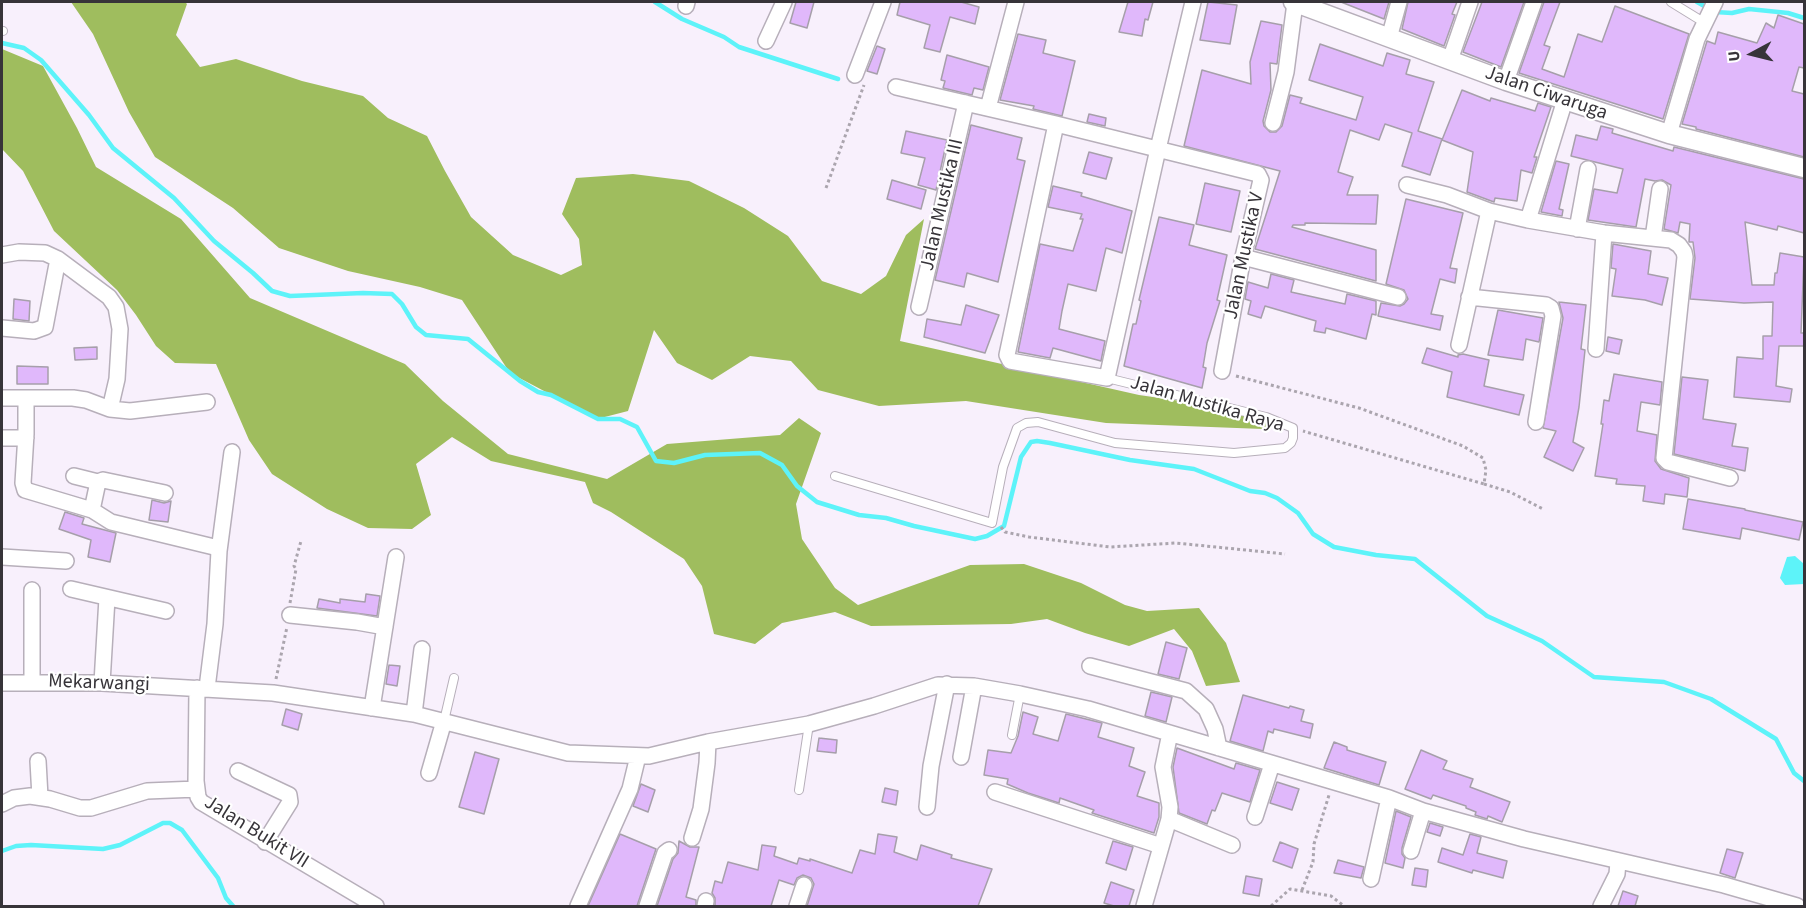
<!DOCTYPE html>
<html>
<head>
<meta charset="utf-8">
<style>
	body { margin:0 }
	#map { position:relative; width:1806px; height:908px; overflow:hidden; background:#f8f0fc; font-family:"Source Sans 3",sans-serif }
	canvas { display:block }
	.frame { position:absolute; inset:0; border:3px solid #373439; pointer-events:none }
	.north { position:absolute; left:1722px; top:24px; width:60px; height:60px; -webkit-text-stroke:4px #fff; paint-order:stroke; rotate:263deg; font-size:16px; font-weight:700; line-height:24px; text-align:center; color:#373439 }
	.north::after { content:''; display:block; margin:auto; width:21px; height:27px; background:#373439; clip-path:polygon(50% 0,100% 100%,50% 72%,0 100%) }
</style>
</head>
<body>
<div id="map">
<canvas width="1806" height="908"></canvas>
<div class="frame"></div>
<div class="north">U</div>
</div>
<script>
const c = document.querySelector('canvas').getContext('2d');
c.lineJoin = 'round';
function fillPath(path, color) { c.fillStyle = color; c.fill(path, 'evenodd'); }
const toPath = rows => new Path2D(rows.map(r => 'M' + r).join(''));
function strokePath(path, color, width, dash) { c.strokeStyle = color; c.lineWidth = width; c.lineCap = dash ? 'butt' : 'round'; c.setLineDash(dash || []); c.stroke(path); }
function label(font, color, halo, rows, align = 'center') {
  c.font = font + ' "Source Sans 3",sans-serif'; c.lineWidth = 4.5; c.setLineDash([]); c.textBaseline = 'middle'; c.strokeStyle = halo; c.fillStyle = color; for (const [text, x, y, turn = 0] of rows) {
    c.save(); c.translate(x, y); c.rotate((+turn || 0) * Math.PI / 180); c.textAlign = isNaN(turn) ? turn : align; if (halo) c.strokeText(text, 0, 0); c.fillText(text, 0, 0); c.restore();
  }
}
fillPath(toPath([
	[71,2,185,2,187,4,176,35,200,67,236,59,302,81,363,96,388,118,427,136,445,171,471,217,513,255,561,275,582,265,579,239,562,214,576,178,633,174,689,181,744,208,788,236,822,281,861,294,886,276,906,235,924,219,900,341,1139,395,1271,414,1273,425,1263,429,1106,423,966,401,879,406,818,390,791,361,750,356,712,380,677,363,654,330,628,411,597,419,510,373,462,300,420,287,348,271,279,248,233,208,155,157,129,112,93,34],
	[2,49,43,66,77,128,96,167,181,219,250,298,405,364,443,401,508,454,607,479,667,444,780,435,799,418,821,433,796,504,802,539,835,588,858,605,970,565,1024,564,1081,583,1125,605,1147,611,1199,608,1226,643,1240,682,1206,686,1192,651,1174,629,1129,646,1085,633,1047,619,1011,624,871,626,835,612,782,623,755,644,714,634,702,586,684,559,611,512,593,503,585,482,491,461,452,437,416,464,431,515,412,529,368,528,327,509,272,474,249,440,216,364,175,363,156,346,136,315,117,290,54,231,23,171,2,149]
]), '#9fbd5e');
fillPath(toPath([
	[1795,556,1804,564,1804,584,1785,585,1780,578,1787,557]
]), '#5df3f9');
strokePath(toPath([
	[655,2,682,19,724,37,739,47,838,79],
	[1697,2,1715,12,1732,13,1749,9,1788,13,1804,18],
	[2,43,24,48,41,60,89,115,113,148,174,198,214,241,253,273,272,291,290,296,363,293,392,294,402,304,416,327,426,335,468,339,520,381,538,392,551,395,598,419,620,419,637,427,656,461,674,463,705,455,760,453,782,465,797,486,817,502,859,515,886,518,914,526,975,539,987,536,1004,526,1021,457,1031,442,1037,441,1050,443,1130,460,1194,469,1250,491,1265,493,1277,498,1298,513,1313,534,1334,547,1376,555,1415,559,1487,616,1542,641,1594,677,1664,682,1711,699,1776,739,1794,773,1804,781],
	[2,851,16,846,31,845,103,849,120,845,163,823,170,823,182,830,218,878,226,898,233,906]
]), '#5df3f9', 4.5);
const building = toPath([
	[796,2,814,2,807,28,790,23,796,2],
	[900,2,961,2,979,7,975,24,950,17,940,52,924,48,930,25,897,15,900,2],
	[1128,2,1153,2,1148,20,1145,19,1142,36,1119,32,1128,2],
	[1208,2,1237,5,1230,44,1200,40,1208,2],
	[1341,2,1389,2,1384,19,1341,2],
	[1408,2,1457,2,1452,14,1455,15,1444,46,1402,29,1408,2],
	[1482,2,1524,2,1501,67,1463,52,1482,2],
	[1544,2,1560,2,1544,45,1550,47,1542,69,1564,77,1578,34,1602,42,1615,6,1689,34,1663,119,1519,73,1544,2],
	[1778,15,1804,24,1804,68,1799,67,1792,91,1804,94,1804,157,1696,129,1696,127,1682,124,1707,41,1715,44,1718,32,1757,43,1766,23,1774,28,1778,15],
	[1261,21,1282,25,1277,64,1270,63,1271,90,1263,121,1264,126,1270,132,1276,132,1282,126,1290,95,1302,98,1300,103,1356,120,1363,97,1309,80,1320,44,1383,66,1387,53,1410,60,1406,74,1434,82,1418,131,1442,139,1430,175,1402,166,1412,133,1385,124,1379,140,1350,130,1338,172,1353,177,1347,195,1378,195,1376,224,1305,223,1305,225,1293,225,1292,227,1376,250,1376,281,1255,249,1280,171,1184,146,1202,70,1251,84,1250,62,1261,21],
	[1018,34,1046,40,1043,53,1075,61,1062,116,1033,109,1034,106,1000,100,1018,34],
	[877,46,885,49,877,74,867,71,877,46],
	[947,55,989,67,983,90,974,88,972,95,943,88,945,81,941,80,947,55],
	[1462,90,1490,101,1491,98,1535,111,1538,103,1551,107,1534,157,1537,157,1532,173,1521,170,1517,201,1495,198,1494,202,1467,192,1473,152,1442,140,1462,90],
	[1089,114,1106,118,1105,126,1087,122,1089,114],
	[971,125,1022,138,1017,159,1025,161,998,282,967,273,964,287,935,280,971,125],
	[1601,126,1613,129,1612,133,1673,151,1674,147,1804,179,1804,233,1778,226,1777,230,1745,222,1752,285,1774,285,1775,273,1777,273,1780,253,1804,257,1801,333,1804,333,1804,346,1779,346,1776,386,1792,389,1790,402,1734,397,1737,357,1763,359,1763,336,1772,336,1773,302,1744,303,1690,299,1695,258,1693,242,1689,242,1690,224,1680,222,1678,233,1664,229,1671,185,1662,180,1655,181,1645,179,1636,227,1588,220,1594,189,1617,193,1623,169,1571,156,1576,135,1597,140,1601,126],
	[906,131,947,140,936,190,918,185,925,158,901,153,906,131],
	[1089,152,1112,158,1106,179,1083,173,1089,152],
	[1556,161,1569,164,1559,209,1563,210,1562,216,1541,212,1556,161],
	[892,180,926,190,921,209,887,199,892,180],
	[1205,183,1240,191,1231,232,1196,224,1205,183],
	[1053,186,1082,193,1081,196,1132,211,1122,253,1106,248,1096,291,1068,284,1062,311,1059,329,1105,341,1101,361,1053,348,1050,358,1018,352,1040,244,1073,251,1083,219,1080,219,1082,214,1048,207,1053,186],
	[1406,199,1463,213,1450,268,1457,269,1455,283,1440,279,1431,314,1443,316,1440,330,1378,316,1381,303,1400,306,1404,304,1408,299,1404,290,1386,284,1406,199],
	[1159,217,1194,225,1189,245,1227,255,1217,300,1220,301,1207,343,1203,367,1206,368,1202,388,1124,366,1133,324,1136,324,1141,301,1139,300,1144,279,1159,217],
	[1613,244,1651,251,1648,274,1668,278,1662,305,1645,300,1612,296,1616,269,1611,268,1613,244],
	[1271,274,1294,280,1291,292,1345,304,1347,294,1376,301,1376,315,1372,314,1366,339,1326,328,1325,333,1314,331,1316,321,1265,306,1261,318,1248,314,1251,301,1245,299,1248,282,1268,288,1271,274],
	[14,299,30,301,29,321,13,319,14,299],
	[1559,302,1586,305,1581,349,1585,350,1579,407,1573,442,1584,448,1573,471,1544,457,1556,431,1543,428,1563,318,1559,302],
	[966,305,999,315,985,353,924,337,927,319,961,325,966,305],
	[1498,310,1543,318,1539,342,1526,339,1523,360,1488,355,1498,310],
	[1608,337,1622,340,1619,354,1606,351,1608,337],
	[97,347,97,359,75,360,74,348,97,347],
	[1427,348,1458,357,1458,355,1463,354,1489,360,1484,386,1524,395,1519,415,1447,397,1452,372,1422,363,1427,348],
	[17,366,48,367,48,384,17,384,17,366],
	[1614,374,1662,382,1660,405,1641,402,1637,431,1657,435,1655,461,1661,469,1689,478,1687,497,1665,494,1664,504,1643,501,1645,486,1616,484,1617,479,1595,476,1603,424,1601,424,1604,400,1609,401,1614,374],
	[1682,377,1708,380,1703,419,1736,424,1732,446,1748,448,1745,471,1674,454,1682,377],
	[1688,499,1745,509,1745,510,1803,522,1799,540,1742,528,1740,539,1683,529,1688,499],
	[152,500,164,503,171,501,168,522,149,520,152,500],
	[65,512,84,518,82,524,116,533,110,562,88,557,91,540,59,529,65,512],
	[366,594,380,596,377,616,317,608,319,599,340,603,340,599,365,602,366,594],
	[1166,642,1187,648,1179,679,1158,674,1166,642],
	[389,665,400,666,397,686,386,684,389,665],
	[1151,692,1172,697,1166,722,1145,716,1151,692],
	[1243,695,1289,708,1290,706,1304,710,1301,721,1313,724,1310,738,1274,729,1273,733,1268,731,1263,751,1230,741,1243,695],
	[286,709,302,714,298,730,282,725,286,709],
	[1023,712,1038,717,1033,734,1058,741,1066,714,1102,723,1098,737,1134,748,1129,766,1145,772,1137,796,1159,803,1159,817,1154,833,1092,813,1094,810,1060,798,1059,803,1028,793,1007,784,1008,779,984,775,988,750,1011,753,1018,736,1023,712],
	[819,738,837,740,836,753,817,751,819,738],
	[1334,742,1347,747,1347,750,1386,762,1379,785,1324,768,1334,742],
	[1177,748,1234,769,1236,763,1260,770,1250,802,1222,793,1215,811,1212,810,1207,824,1179,813,1173,767,1177,748],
	[1421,750,1447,761,1443,769,1473,779,1470,787,1510,802,1502,822,1488,816,1487,819,1475,815,1476,812,1466,808,1466,806,1433,795,1431,799,1405,789,1421,750],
	[475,752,499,759,484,814,459,807,475,752],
	[1277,782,1299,789,1292,810,1270,803,1277,782],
	[641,784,655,790,648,812,633,806,641,784],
	[885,788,898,791,896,805,882,802,885,788],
	[1396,811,1411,817,1402,848,1402,854,1405,858,1403,868,1385,863,1396,811],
	[1430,823,1443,827,1440,836,1427,832,1430,823],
	[620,834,656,849,637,906,588,906,620,834],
	[878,834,897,837,894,852,917,860,921,845,952,855,951,858,992,869,978,906,807,906,814,884,811,878,803,875,797,878,794,885,779,880,771,906,715,906,715,898,712,893,715,881,722,883,728,862,758,870,762,845,776,847,774,856,797,864,799,858,810,861,810,859,852,873,860,850,875,854,878,834],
	[1470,834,1481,837,1477,853,1507,861,1503,878,1473,870,1472,873,1438,862,1442,848,1463,855,1470,834],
	[679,841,690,847,699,847,686,897,696,900,696,906,657,906,673,859,678,853,679,841],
	[1113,841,1133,847,1126,870,1106,863,1113,841],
	[1280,842,1298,849,1292,868,1273,861,1280,842],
	[1727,849,1743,853,1735,878,1720,873,1727,849],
	[1338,860,1364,867,1361,878,1334,873,1338,860],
	[1415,868,1428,870,1426,887,1412,885,1415,868],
	[1246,876,1262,879,1259,896,1243,893,1246,876],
	[1111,882,1134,890,1129,906,1114,906,1104,903,1111,882],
	[1623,891,1638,896,1635,906,1618,906,1623,891]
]);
fillPath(building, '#e0b8fb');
strokePath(building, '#a69faa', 1.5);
const service = toPath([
	[1671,2,1705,23],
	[2,31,3,31],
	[835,476,992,523,1003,467,1017,428,1026,423,1038,422,1115,443,1234,453,1285,448,1291,443,1293,438,1293,428,1266,417,1107,378],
	[444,721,454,678],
	[1012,735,1020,694],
	[799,790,809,724]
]);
const minor = toPath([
	[686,6,687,2],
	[1389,38,1399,2],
	[766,41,784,2],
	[1450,60,1470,2],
	[855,75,883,2],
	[1506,81,1534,2],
	[896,87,1056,124,1258,174,1261,180,1243,257,1222,371],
	[988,108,1016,2],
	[1273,123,1286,72,1295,3],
	[1056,124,1007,355,1010,361,1107,378,1158,149,1193,2],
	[1669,134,1697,39,1715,2],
	[1407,185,1447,195,1489,211,1528,220,1604,233,1671,240,1679,245,1684,252,1685,257,1664,458,1668,462,1730,478],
	[1528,220,1565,100],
	[1577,229,1588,169],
	[1653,238,1660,189],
	[2,255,19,252,45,253,58,259,109,297,116,307,120,329,117,379,110,409],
	[1243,257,1398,297],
	[1469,297,1546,305,1551,308,1553,316,1536,422],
	[919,307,966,103],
	[2,328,34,331,45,327,58,259],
	[1459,345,1489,211],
	[1596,349,1604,233],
	[2,398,73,398,86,400,110,409,130,411,207,402],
	[26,398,26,434,23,483,25,490,92,510,111,522,214,547,219,551],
	[2,438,26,438],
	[74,476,98,482],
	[92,510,98,482,103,480,165,493],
	[2,557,66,561],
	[71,589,166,611],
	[290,615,357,622,385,627],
	[1090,666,1186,691,1206,709,1215,729,1219,748],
	[2,683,102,683,273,693,414,714,568,753,649,756,708,742,809,724,874,706,938,685,974,686,1020,694,1088,709,1389,798,1423,811,1524,839,1724,885,1797,906],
	[32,683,32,590],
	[102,683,107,598],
	[197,688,196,781,198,797,201,802,376,906],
	[207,688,215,624,219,551,232,452],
	[372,708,396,557],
	[414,714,422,649],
	[961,757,974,686],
	[38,761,40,797],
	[238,771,289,795,290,802,265,842],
	[429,773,444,721],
	[995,792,1161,846],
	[2,804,14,798,30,796,50,799,80,808,91,808,147,791,197,789],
	[927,807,931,766,947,684],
	[1255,817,1272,764],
	[1169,819,1232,845],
	[692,838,701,809,707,763,708,742],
	[1411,851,1423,811],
	[1371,879,1389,798],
	[578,906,630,789,638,756],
	[647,906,665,853,669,850],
	[705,906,706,901],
	[797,906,804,885],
	[1144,906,1169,819,1170,807,1163,767,1170,733],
	[1601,906,1617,874,1618,862]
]);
const tertiary = toPath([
	[1293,2,1506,81,1669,134,1804,168]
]);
strokePath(service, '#b7afba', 10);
strokePath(minor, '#b7afba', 18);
strokePath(tertiary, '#b7afba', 21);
strokePath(toPath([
	[826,188,864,85],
	[1236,376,1359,408,1463,446,1483,458,1486,470,1484,484,1303,431],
	[1484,484,1510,492,1543,509],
	[1001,527,1005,532,1029,537,1110,547,1176,543,1285,554],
	[290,603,296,569,294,566,301,541],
	[276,679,287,627],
	[1302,890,1313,862,1314,844,1329,795],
	[1271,906,1290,889,1331,896,1344,906]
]), '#aba5ae', 3, [3, 3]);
strokePath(service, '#fff', 8);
strokePath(minor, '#fff', 15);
strokePath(tertiary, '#fff', 18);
label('20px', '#373439', '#fff', [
	["Jalan Ciwaruga",1546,94,19],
	["Jalan Mustika III",943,205,-77],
	["Jalan Mustika V",1245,256,-78],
	["Jalan Mustika Raya",1207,405,16],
	["Mekarwangi",99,684,2],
	["Jalan Bukit VII",256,833,32]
]);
</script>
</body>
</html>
